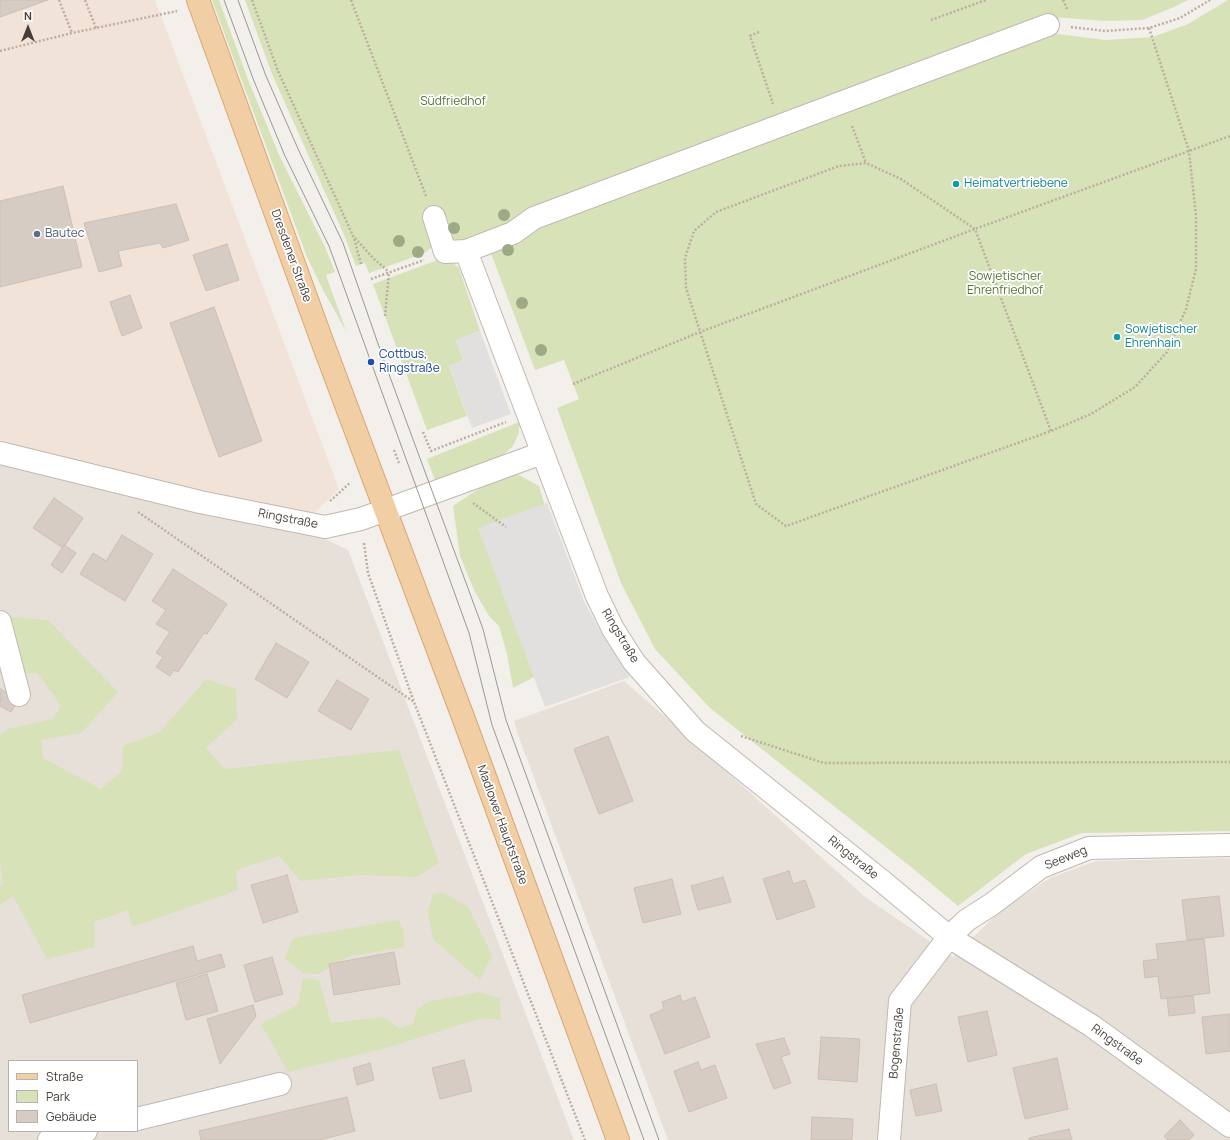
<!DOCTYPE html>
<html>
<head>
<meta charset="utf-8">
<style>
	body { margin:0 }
	#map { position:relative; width:1230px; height:1140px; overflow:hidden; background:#f3efea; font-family:Manrope,sans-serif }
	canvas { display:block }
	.legend { position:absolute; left:8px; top:1060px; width:130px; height:72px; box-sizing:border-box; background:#fff; border:1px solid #b5b2b0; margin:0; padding:5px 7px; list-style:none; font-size:12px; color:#463f39 }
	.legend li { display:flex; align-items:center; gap:8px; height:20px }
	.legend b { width:20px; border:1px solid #b5b2b0 }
	.north { position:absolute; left:8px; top:8px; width:40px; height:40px; -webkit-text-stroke:3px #fff; paint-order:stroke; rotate:0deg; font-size:11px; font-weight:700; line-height:16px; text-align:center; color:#463f39 }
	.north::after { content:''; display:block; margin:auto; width:14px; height:18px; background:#463f39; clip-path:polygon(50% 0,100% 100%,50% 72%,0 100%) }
</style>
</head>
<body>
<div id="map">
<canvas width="1230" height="1140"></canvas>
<ul class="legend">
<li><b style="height:5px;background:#f2cea4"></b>Straße</li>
<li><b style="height:11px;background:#d7e2b8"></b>Park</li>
<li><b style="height:11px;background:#d6ccc4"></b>Gebäude</li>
</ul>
<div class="north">N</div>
</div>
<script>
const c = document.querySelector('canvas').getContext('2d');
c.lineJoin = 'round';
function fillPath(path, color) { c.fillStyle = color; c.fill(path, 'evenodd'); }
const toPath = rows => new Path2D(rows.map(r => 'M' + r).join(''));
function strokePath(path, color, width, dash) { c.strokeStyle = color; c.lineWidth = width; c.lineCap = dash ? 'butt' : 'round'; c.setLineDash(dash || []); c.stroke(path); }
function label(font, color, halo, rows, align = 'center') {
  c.font = font + ' Manrope,sans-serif'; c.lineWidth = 3.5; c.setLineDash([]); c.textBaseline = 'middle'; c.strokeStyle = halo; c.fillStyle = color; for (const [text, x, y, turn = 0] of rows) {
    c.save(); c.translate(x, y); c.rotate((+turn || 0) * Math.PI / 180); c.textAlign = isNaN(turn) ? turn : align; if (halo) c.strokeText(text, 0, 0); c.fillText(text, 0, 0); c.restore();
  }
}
fillPath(toPath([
	[0,464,198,511,325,539,348,550,574,1140,0,1140],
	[9,1061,137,1061,137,1131,9,1131],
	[624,681,692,740,865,897,953,957,999,912,1050,878,1096,861,1230,858,1230,1140,668,1140,517,732,514,721]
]), '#e6e0d9');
fillPath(toPath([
	[0,0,155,0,339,489,314,513,205,494,99,469,0,440]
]), '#f2e3d8');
fillPath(toPath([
	[212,0,219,0,249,82,280,157,325,247,335,272,326,275,346,331,323,290,307,257],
	[245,0,1188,0,1174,7,1142,20,1105,21,1052,17,511,227,457,242,450,238,432,241,432,247,425,253,369,273,365,263,356,266,345,237,272,74],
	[1228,0,1230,0,1230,831,1082,833,1026,854,958,906,911,867,710,708,655,649,621,583,557,408,579,399,564,360,535,370,489,248,541,223,1050,33,1105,40,1153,37,1188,24],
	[443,258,452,262,459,268,480,331,456,340,463,360,449,366,467,416,427,430,373,284],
	[519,422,519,433,513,446,502,456,435,480,427,459],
	[517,474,539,486,552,530,538,675,513,688,507,654,499,626,489,616,474,590,460,556,453,506,480,488],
	[14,617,48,620,118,692,81,733,41,740,43,758,101,789,122,771,123,746,160,732,206,679,236,689,237,719,206,748,225,769,399,750,439,863,416,877,359,875,301,881,279,856,236,870,238,890,132,927,128,910,94,922,95,947,47,959,13,896,0,905,0,886,3,884,0,862,0,735,8,729,53,719,61,706,38,673,0,673,0,619],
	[444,893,468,907,492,955,480,980,433,939,428,912,433,894],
	[399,920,404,932,404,947,350,956,318,974,303,973,285,959,293,938],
	[303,978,319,980,331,1023,383,1017,399,1028,413,1024,417,1010,427,1002,479,992,500,998,501,1020,481,1018,389,1047,288,1072,261,1024,298,1005]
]), '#d7e2b8');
fillPath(toPath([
	[480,331,511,414,472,428,449,366,463,360,456,340],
	[547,503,584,601,600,631,630,677,545,707,478,528]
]), '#e2e0de');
const building = toPath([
	[0,0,48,0,0,17,0,0],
	[63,186,82,267,0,287,0,201,63,186],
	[176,204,189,240,163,248,160,243,118,251,122,266,99,272,84,223,176,204],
	[227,244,239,280,206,291,193,255,227,244],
	[130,295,142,328,122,336,110,302,130,295],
	[214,307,262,441,219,457,170,323,214,307],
	[54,498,83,518,63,548,33,528,54,498],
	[122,535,153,554,125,601,80,574,93,553,106,561,122,535],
	[64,545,76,553,62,573,51,565,64,545],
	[173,569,227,604,207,634,204,633,178,672,174,670,170,676,156,667,163,657,156,653,170,632,156,624,166,610,152,601,173,569],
	[276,643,309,662,287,698,255,679,276,643],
	[337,680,369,699,351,730,318,711,337,680],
	[1,689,18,700,11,712,0,706,1,689],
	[608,736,633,801,599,814,574,749,608,736],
	[789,871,793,884,805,880,815,907,777,920,763,879,789,871],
	[287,875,298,912,263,923,251,885,287,875],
	[723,877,731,902,698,910,691,886,723,877],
	[672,879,681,914,643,923,634,888,672,879],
	[1219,896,1224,936,1187,940,1182,900,1219,896],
	[1204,939,1210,993,1161,999,1158,976,1145,978,1143,961,1158,959,1156,944,1204,939],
	[193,946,197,961,221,954,225,967,30,1023,22,995,193,946],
	[394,952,400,984,334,995,329,964,394,952],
	[272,957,283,994,255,1002,244,965,272,957],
	[207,974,218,1011,186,1020,176,983,207,974],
	[680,995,682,1002,695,997,710,1037,665,1054,650,1015,664,1009,662,1002,680,995],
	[1193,996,1195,1013,1169,1016,1167,998,1193,996],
	[253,1005,256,1016,220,1064,207,1019,253,1005],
	[987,1011,997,1055,968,1062,958,1017,987,1011],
	[1230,1014,1230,1051,1206,1054,1202,1017,1230,1014],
	[821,1037,860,1039,857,1082,818,1079,821,1037],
	[784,1038,790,1054,781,1057,791,1083,774,1089,756,1044,784,1038],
	[1057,1058,1068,1109,1025,1119,1013,1068,1057,1058],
	[464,1060,472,1091,440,1099,432,1068,464,1060],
	[698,1062,701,1070,715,1065,727,1098,689,1112,674,1071,698,1062],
	[370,1063,374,1080,357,1085,353,1068,370,1063],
	[936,1084,942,1111,916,1116,910,1090,936,1084],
	[347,1097,355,1131,319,1140,201,1140,199,1131,347,1097],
	[812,1117,853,1119,852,1140,811,1140,812,1117],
	[1180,1120,1194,1135,1189,1140,1168,1140,1164,1136,1180,1120],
	[1069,1129,1072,1140,1029,1140,1029,1138,1069,1129]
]);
fillPath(building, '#d6ccc4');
strokePath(building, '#cdc0b5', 1);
const minor = toPath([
	[434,217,445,252,466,251,597,596,613,629,634,662,695,731,882,881,949,937,1092,1026,1230,1126],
	[466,251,513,233,534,218,1048,25],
	[0,453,200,502,325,527,361,519,542,453],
	[0,622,19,695],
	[137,1119,280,1084],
	[49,1140,86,1131],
	[889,1140,900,1001,949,937,967,920,992,904,1041,867,1089,848,1230,845]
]);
const major = toPath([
	[198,0,322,341,466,725,618,1140]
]);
strokePath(minor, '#c1b8b1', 24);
strokePath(major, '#d6a876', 24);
strokePath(toPath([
	[59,0,72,33],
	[85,0,96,28],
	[252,0,278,71,354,238,361,264],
	[351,0,426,196],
	[1063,0,1068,11],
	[931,20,986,0],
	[1071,27,1105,31,1149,28,1180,18,1210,0],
	[759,32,750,36,773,104],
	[0,51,72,33,177,11],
	[852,126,866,163],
	[355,238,373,258,389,272],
	[371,279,424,260],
	[385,316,389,272],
	[573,384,700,332,975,229,1230,136],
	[1051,431,975,229,901,179,866,163,839,166,716,212,694,231,685,258,686,288,756,504,786,526,1051,431,1091,414,1135,387,1167,352,1186,309,1196,269,1196,216,1189,151,1149,28],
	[423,432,431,451,506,422],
	[394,450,399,463],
	[330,501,350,483],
	[473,503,506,527],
	[138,512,414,702],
	[364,543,368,573,414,702,585,1140],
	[741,736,824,763,1230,762]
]), '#beaea1', 2.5, [2, 2]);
strokePath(minor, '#fff', 22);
strokePath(major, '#f2cea4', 22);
strokePath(toPath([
	[224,0,254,81,285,156,329,246,469,633,492,725,644,1140],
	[238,0,266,76,299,151,343,243,383,358,483,629,506,720,659,1140]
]), '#989898', 1);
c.fillStyle = '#9daa85';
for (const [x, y] of [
	[504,215],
	[454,228],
	[399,241],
	[508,250],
	[418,252],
	[522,303],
	[541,350]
]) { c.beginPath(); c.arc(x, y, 6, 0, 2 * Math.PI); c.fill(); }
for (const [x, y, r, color] of [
	[956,184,4,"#0f9aa8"],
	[37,234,4,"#5c6f8a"],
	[1117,337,4,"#0f9aa8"],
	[371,362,4,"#1a4fb4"]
]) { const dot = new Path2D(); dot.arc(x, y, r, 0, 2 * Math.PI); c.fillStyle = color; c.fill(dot); strokePath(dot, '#fff', 1.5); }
label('12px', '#567233', '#fff', [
	["Südfriedhof",453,102],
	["Sowjetischer",1005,277],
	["Ehrenfriedhof",1005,291]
]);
label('12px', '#0d838f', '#fff', [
	["Heimatvertriebene",964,184],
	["Sowjetischer",1125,330],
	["Ehrenhain",1125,344]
], 'left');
label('12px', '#4e5e75', '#fff', [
	["Bautec",45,234]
], 'left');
label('12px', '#463f39', '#fff', [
	["Dresdener Straße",291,256,70],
	["Ringstraße",288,519,11],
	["Ringstraße",620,636,59],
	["Madlower Hauptstraße",502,825,70],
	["Ringstraße",853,858,39],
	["Seeweg",1066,858,-22],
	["Bogenstraße",897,1043,-85],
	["Ringstraße",1117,1045,36]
]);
label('12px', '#164399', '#fff', [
	["Cottbus,",379,355],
	["Ringstraße",379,369]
], 'left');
</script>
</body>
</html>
